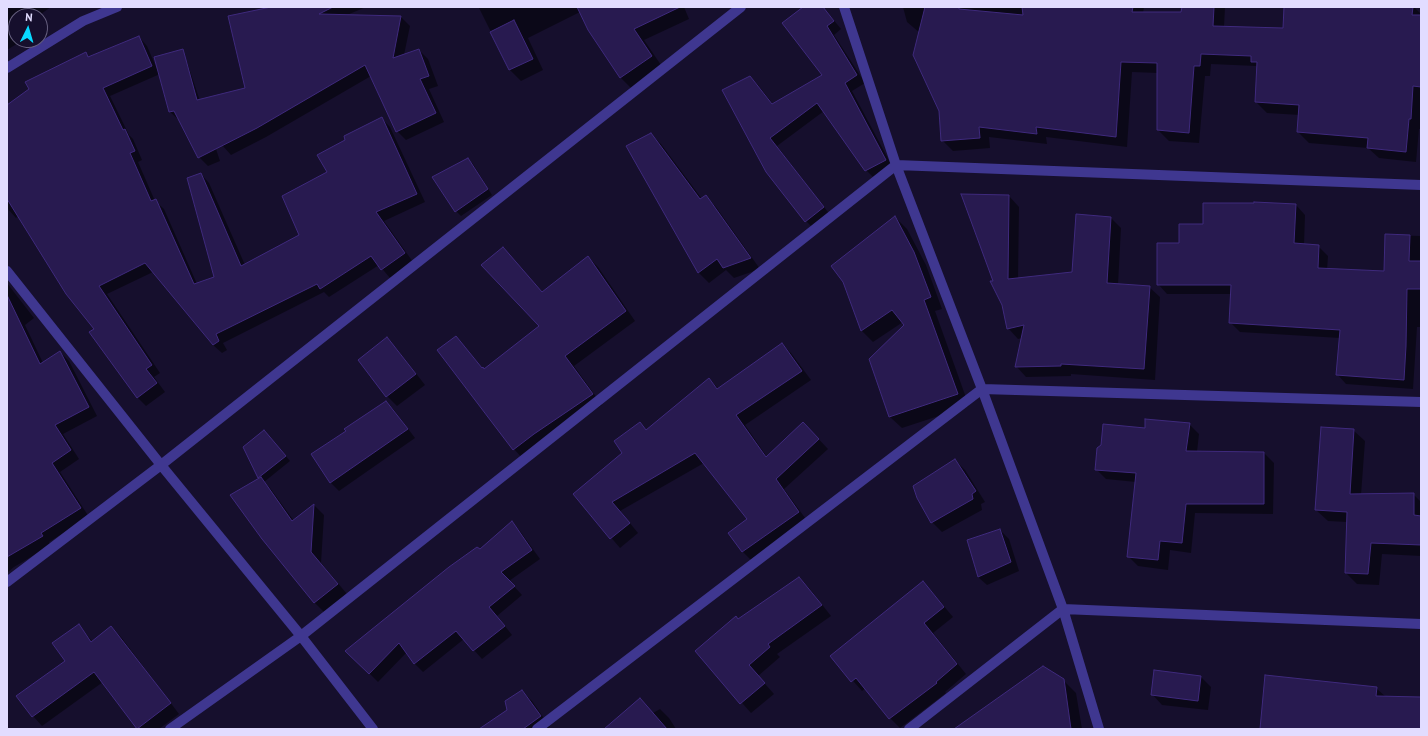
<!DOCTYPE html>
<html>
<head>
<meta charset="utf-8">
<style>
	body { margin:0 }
	#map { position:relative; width:1428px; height:736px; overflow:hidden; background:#160f2d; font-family:"PT Sans",sans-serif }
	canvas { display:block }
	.frame { position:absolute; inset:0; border:8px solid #e2dcff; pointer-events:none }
	.north { position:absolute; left:8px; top:8px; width:40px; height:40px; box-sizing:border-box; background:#160f2d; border:1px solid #686181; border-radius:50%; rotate:5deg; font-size:11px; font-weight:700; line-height:16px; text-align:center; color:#e2dcff }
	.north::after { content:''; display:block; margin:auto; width:14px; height:18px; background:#08d9ff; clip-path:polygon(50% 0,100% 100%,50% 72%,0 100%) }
</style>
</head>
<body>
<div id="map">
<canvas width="1428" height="736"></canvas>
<div class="frame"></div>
<div class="north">N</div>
</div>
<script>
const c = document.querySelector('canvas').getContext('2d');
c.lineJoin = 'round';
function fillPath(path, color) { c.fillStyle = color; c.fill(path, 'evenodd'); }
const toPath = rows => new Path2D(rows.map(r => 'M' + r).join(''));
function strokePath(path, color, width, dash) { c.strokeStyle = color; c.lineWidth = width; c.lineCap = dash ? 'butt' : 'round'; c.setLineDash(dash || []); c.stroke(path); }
fillPath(toPath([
	[7,7,51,7,38,16,16,16,16,40,23,40,7,50],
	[279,7,366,7,347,15,401,17,410,26,404,55,419,50,428,59,438,86,429,89,444,122,406,140,397,131,371,76,266,137,231,155,222,145],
	[480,7,684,7,689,19,644,40,663,68,632,89,621,78,588,30,580,12,528,38,543,70,521,81,510,70,479,8],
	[805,7,823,7,841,29,834,35,865,83,852,91,893,168,874,178,866,170,824,111,777,146,831,216,814,229,806,221,767,172,750,77,758,85,773,104,824,75],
	[903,7,1144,7,1143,13,1182,13,1183,7,1225,7,1224,27,1284,29,1285,7,1414,7,1421,14,1421,129,1419,129,1416,162,1379,158,1368,148,1309,143,1298,132,1300,115,1267,113,1256,102,1258,68,1256,66,1211,64,1210,76,1205,76,1199,143,1169,141,1158,130,1158,73,1132,72,1127,147,1046,137,1047,144,989,137,990,148,953,151,942,140,940,111,920,33,907,22],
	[40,20,44,25,40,28],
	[139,37,147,46,157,69,177,52,187,62,220,161,208,166,198,156,181,122,170,112,160,74,110,96,129,135,133,139,142,160,138,162,155,201,164,209,197,284,215,278,201,174,209,183,245,265,301,236,328,173,347,140,382,119,390,127,425,202,384,221,413,262,390,278,379,265,329,297,324,292,223,343,227,350,222,353,213,345,153,272,107,294,160,373,154,377,165,392,146,406,138,398,90,332,96,329,18,216,16,218,7,208,7,106,85,54,89,58],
	[651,134,661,144,702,199,706,197,716,207,760,269,734,278,726,270,709,283,699,273,627,146],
	[468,160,473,164,492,195,461,216,456,211],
	[1009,196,1019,207,1018,279,1073,273,1111,218,1121,228,1118,285,1149,287,1160,297,1155,380,1071,374,1071,376,1026,377,1016,366,1022,338,1018,339,1008,328,1003,304,995,282],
	[1296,205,1305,215,1304,245,1318,246,1328,256,1327,270,1385,272,1386,235,1421,236,1421,327,1417,327,1413,389,1346,384,1337,374,1340,338,1240,332,1230,322,1231,294,1167,294,1158,284,1180,244,1204,225],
	[895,217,907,229,926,265,942,309,935,311,969,406,902,428,890,417,870,359,906,325,903,322,873,342,862,331,844,282],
	[503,248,543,293,588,257,598,267,635,321,574,366,602,405,543,444,523,459,514,449,456,337,465,347,484,370,540,326],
	[7,283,34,318,25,325,43,363,60,352,69,361,97,416,63,434,79,459,60,472,89,517,49,542,51,545,14,567,7,573],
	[387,339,397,349,425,385,397,406,387,396],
	[782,344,791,353,811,380,745,425,767,457,812,432,828,449,784,489,808,522,752,561,743,552,730,533,748,520,704,463,620,511,638,533,620,548,574,494,624,453,640,424,647,431,709,379,719,389],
	[386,402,394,410,415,438,339,491,331,483,312,454,347,432],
	[1189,424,1199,434,1197,452,1264,453,1274,463,1273,514,1195,513,1191,553,1170,550,1168,570,1138,566,1128,556,1136,482,1106,479,1096,469,1146,429],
	[1353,430,1365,441,1361,495,1413,494,1421,502,1421,556,1382,554,1379,585,1357,584,1346,573,1347,522,1328,521,1316,510],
	[269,436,290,461,264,482,270,488,294,521,314,505,324,515,321,563,347,594,324,612,314,602,259,478],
	[955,460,965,470,985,502,981,504,982,510,942,532,932,522],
	[512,523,520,531,540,559,509,581,522,595,497,616,512,635,482,659,464,639,423,672,415,664,407,652,378,682,347,651,480,551],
	[1000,530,1009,539,1019,571,987,585,978,577,968,540],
	[799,578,809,588,831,616,777,654,780,657,758,676,774,694,751,713,696,651],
	[923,582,932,592,953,617,933,633,966,674,945,692,946,693,900,728,890,718,866,688,862,691,831,656],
	[78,625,93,642,111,627,121,637,179,714,159,729,139,729,103,682,42,726,33,716,66,661],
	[1201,677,1211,687,1208,710,1162,705,1152,694],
	[1063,680,1076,693,1082,729,956,729],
	[1376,688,1386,697,1421,698,1421,729,1261,729],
	[522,691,532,701,550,727,547,729,481,729,508,711],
	[660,709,669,718,676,729,606,729,653,713]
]), '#0007');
const building = toPath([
	[271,7,333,7,319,14,401,16,393,58,419,49,429,76,420,79,436,113,396,132,365,65,257,128,198,158,174,111,169,112,154,57,183,49,197,100,245,88,228,16,271,7],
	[577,7,680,7,634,29,652,56,620,78,588,30,577,7],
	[803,7,823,7,834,21,827,26,857,75,845,83,886,160,865,171,817,103,770,138,824,207,805,222,766,172,722,90,750,76,772,104,822,75,782,23,803,7],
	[925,7,959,7,959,9,1023,15,1022,7,1133,7,1132,12,1181,12,1182,7,1214,7,1213,26,1283,28,1284,7,1413,7,1412,15,1421,15,1421,87,1413,86,1411,119,1409,119,1406,152,1367,148,1368,138,1297,132,1299,105,1255,102,1257,62,1251,62,1251,56,1201,54,1200,66,1194,66,1189,133,1157,130,1157,63,1121,62,1116,137,1036,127,1037,134,979,127,980,138,941,141,939,111,913,55,925,7],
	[514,20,533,59,509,70,490,32,514,20],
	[139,36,152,66,103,88,123,130,125,129,135,151,130,153,151,201,156,199,194,284,214,277,187,178,201,173,241,266,299,235,282,196,327,172,317,155,345,140,344,136,382,117,417,194,376,212,405,253,381,270,371,256,320,289,317,284,216,334,219,341,213,345,145,263,99,286,152,365,146,369,157,383,137,398,89,332,94,329,66,294,7,199,7,105,29,89,25,82,86,52,88,57,139,36],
	[651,133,700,199,706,195,751,258,723,268,717,259,698,273,626,146,651,133],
	[468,158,488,189,455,212,432,177,468,158],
	[961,194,1009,195,1008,279,1072,272,1076,214,1111,217,1107,283,1150,286,1144,369,1061,364,1061,366,1015,367,1024,325,1007,329,1002,305,990,281,993,281,961,194],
	[1254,202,1296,204,1294,243,1319,245,1318,268,1384,271,1385,234,1410,235,1409,261,1421,261,1421,289,1407,289,1406,346,1404,380,1336,375,1340,330,1229,323,1231,285,1157,285,1157,243,1179,243,1179,224,1203,224,1203,203,1254,203,1254,202],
	[895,216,914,252,931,297,924,300,958,394,889,417,869,359,904,325,892,310,861,331,843,282,831,266,895,216],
	[503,247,542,292,588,256,626,311,565,356,593,394,534,434,513,450,437,350,456,336,482,368,483,367,484,369,539,326,481,265,503,247],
	[7,295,40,364,60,351,89,407,55,425,71,450,52,463,81,508,41,533,43,536,7,557,7,295],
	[387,337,416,374,386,397,358,360,387,337],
	[782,343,802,371,736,415,766,457,803,422,819,439,776,479,799,512,742,552,728,533,747,519,695,453,612,502,630,523,610,539,573,494,622,453,614,441,640,422,646,430,709,378,717,389,782,343],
	[386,401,408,429,330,483,311,454,346,431,344,429,386,401],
	[1145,419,1190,423,1186,451,1264,452,1264,504,1186,504,1182,543,1160,541,1158,560,1127,557,1136,473,1095,470,1097,448,1101,445,1103,424,1145,428,1145,419],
	[1321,427,1354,429,1350,494,1414,493,1414,515,1421,516,1421,545,1371,543,1368,574,1345,573,1347,512,1315,510,1321,427],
	[264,430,286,456,258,478,243,447,264,430],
	[955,459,976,491,972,494,973,499,931,523,917,498,913,486,955,459],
	[261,477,292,521,314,504,311,552,338,584,314,603,262,539,230,495,261,477],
	[512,521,532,550,501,572,515,586,489,607,505,626,473,651,456,631,414,664,399,643,369,674,345,651,449,567,477,547,480,549,512,521],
	[1000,529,1011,562,978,577,967,540,1000,529],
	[799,577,822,605,768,644,770,647,749,665,765,683,740,704,695,651,736,616,738,619,799,577],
	[923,581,944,607,924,623,957,664,936,682,937,683,889,719,856,678,851,682,830,656,923,581],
	[79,624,91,642,111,626,171,703,137,729,94,672,32,717,16,696,65,661,52,643,79,624],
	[1043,666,1064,679,1071,729,954,729,1043,666],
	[1154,670,1201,676,1198,701,1151,695,1154,670],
	[1265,675,1377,687,1376,696,1421,697,1421,729,1260,729,1265,675],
	[522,690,541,716,523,729,479,729,507,710,505,701,522,690],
	[640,698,667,729,604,729,640,698]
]);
fillPath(building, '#281a50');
strokePath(building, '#3f2a7d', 1);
strokePath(toPath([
	[844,7,896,165,982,389,1063,609,1099,729],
	[7,68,83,21,117,7],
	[7,271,161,465,301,636,373,729],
	[7,582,161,465,741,7],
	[170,729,301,636,896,165,1421,185],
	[537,729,982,389,1421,402],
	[909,729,1063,609,1421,624]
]), '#3f3790', 10);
</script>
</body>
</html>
